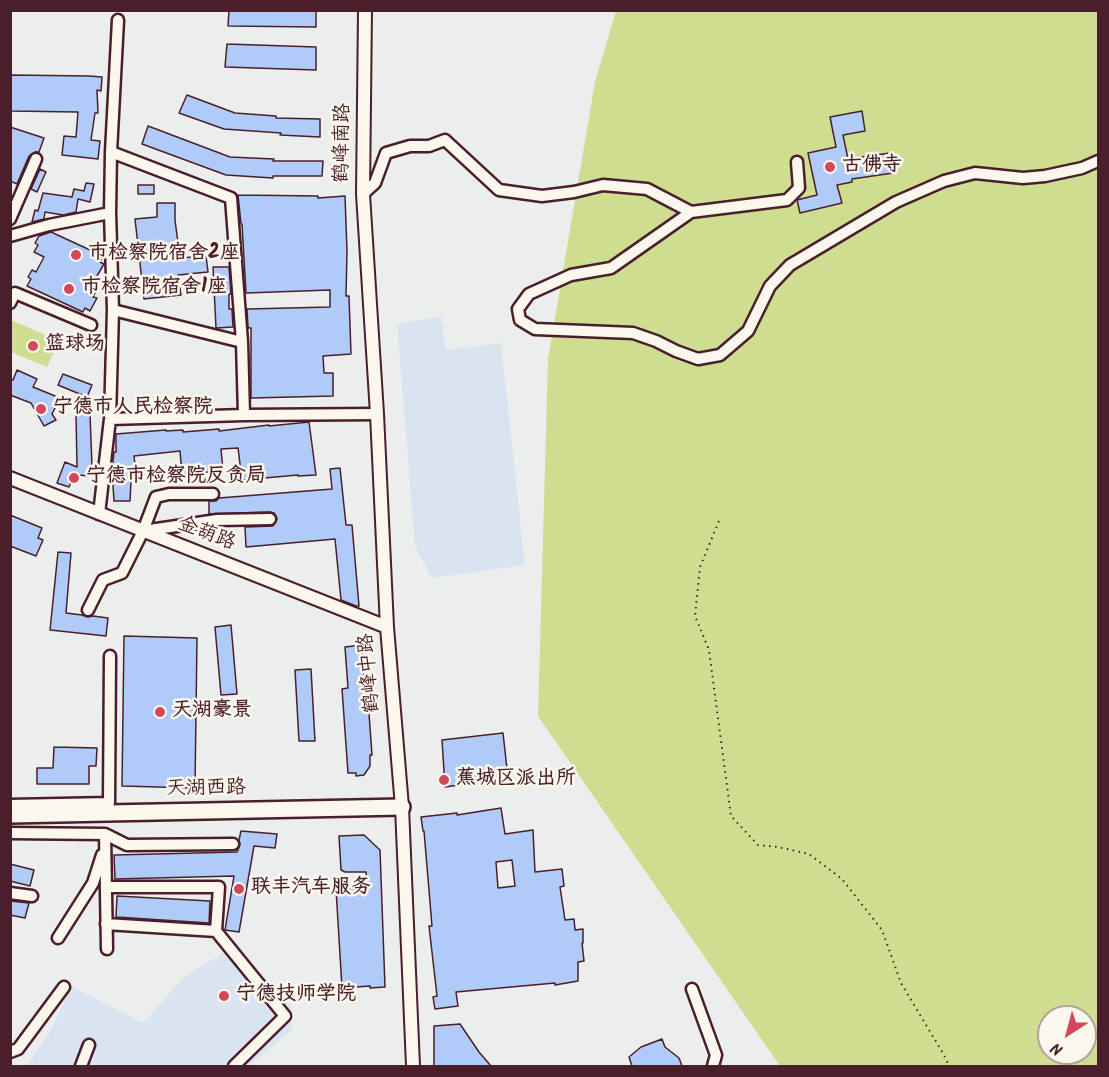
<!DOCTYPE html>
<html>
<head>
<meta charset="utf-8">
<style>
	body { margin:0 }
	#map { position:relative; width:1109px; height:1077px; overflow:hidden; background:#eceeee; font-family:Kalam,sans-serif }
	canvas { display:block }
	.frame { position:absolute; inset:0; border:12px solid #4a1f2b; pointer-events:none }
	.north { position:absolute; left:1037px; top:1005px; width:60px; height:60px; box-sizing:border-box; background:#fbf7ec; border:2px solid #b4a19f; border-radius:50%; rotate:216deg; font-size:16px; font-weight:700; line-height:24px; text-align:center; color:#4a1f2b }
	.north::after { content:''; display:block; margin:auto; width:21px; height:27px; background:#d1495b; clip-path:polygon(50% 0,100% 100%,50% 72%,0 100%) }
</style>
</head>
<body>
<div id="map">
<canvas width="1109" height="1077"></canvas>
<div class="frame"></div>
<div class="north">N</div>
</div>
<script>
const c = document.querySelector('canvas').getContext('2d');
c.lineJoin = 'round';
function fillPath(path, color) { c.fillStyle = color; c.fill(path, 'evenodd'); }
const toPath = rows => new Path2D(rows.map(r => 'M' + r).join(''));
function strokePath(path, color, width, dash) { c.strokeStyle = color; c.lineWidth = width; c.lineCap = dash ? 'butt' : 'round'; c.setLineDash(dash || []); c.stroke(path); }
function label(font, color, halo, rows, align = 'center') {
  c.font = font + ' Kalam,"LXGW WenKai TC",sans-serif'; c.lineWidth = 5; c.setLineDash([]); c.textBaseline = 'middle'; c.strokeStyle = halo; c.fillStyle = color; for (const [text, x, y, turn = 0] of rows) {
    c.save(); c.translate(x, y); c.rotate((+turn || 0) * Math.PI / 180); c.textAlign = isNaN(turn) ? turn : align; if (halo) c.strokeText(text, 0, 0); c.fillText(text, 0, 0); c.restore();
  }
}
fillPath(toPath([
	[441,316,446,350,501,343,525,565,432,578,415,546,397,324],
	[234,946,248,958,290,1006,292,1030,249,1066,27,1066,53,1027,71,986,143,1023,183,978]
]), '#dae4f1');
fillPath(toPath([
	[616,11,1098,11,1098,1066,780,1066,538,716,548,359,595,82],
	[1049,1017,1085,1017,1085,1053,1049,1053],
	[11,320,59,341,47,367,11,352]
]), '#cfdd90');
const building = toPath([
	[229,10,316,10,316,27,228,26,229,10],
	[227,44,316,47,316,70,225,67,227,44],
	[10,75,89,76,102,77,101,91,97,90,98,113,95,113,91,140,100,141,98,159,62,155,64,136,76,137,78,112,10,111,10,75],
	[187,95,235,113,276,116,276,118,320,119,320,137,280,135,281,133,224,129,179,113,187,95],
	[862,111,865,131,843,135,848,159,890,153,893,173,852,179,852,182,837,185,842,203,800,213,797,200,817,195,808,153,836,147,830,117,862,111],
	[148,126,230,157,274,159,273,161,323,161,322,176,273,176,273,178,226,175,142,144,148,126],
	[10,127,44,138,39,152,35,152,29,156,17,184,10,181,10,127],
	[40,169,46,172,37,192,31,189,40,169],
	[86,183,94,184,90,202,78,199,76,212,63,215,45,212,44,219,32,222,35,210,38,211,43,193,72,197,74,189,84,191,86,183],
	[138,185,154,185,154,194,138,194,138,185],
	[238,195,318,196,318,198,345,196,347,251,346,296,349,296,351,354,323,356,324,373,333,373,333,396,251,398,251,328,248,328,247,309,330,307,330,290,246,293,242,224,241,224,238,195],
	[157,203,175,203,175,220,180,258,206,256,208,272,178,275,181,295,144,299,135,219,157,217,157,203],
	[51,232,103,256,100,262,104,264,90,288,96,291,93,297,97,298,90,311,85,308,83,312,27,286,31,279,28,277,32,270,36,272,44,257,34,252,38,245,35,243,39,236,51,232],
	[213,267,229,267,231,294,229,294,229,309,232,309,233,327,216,328,213,267],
	[17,370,37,379,33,387,60,398,52,414,56,420,44,426,31,403,10,395,10,379,13,380,17,370],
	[63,374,92,385,87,397,58,385,63,374],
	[90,413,92,467,94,467,94,473,96,474,96,476,74,475,69,487,57,483,65,462,77,467,76,414,90,413],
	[309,422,316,475,298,476,298,475,242,480,238,448,221,449,223,470,209,472,182,474,180,451,134,456,137,481,131,481,130,501,114,501,112,471,114,452,116,452,116,434,166,430,166,431,183,430,183,432,219,429,219,431,269,425,269,426,309,422],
	[340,468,346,525,352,525,359,606,356,606,341,600,335,539,246,547,245,527,273,526,277,519,274,513,270,512,209,514,209,501,216,501,219,498,332,489,330,469,340,468],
	[10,515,42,528,38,538,43,540,36,556,10,546,10,515],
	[58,552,71,553,66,613,82,615,88,617,93,616,108,618,106,636,50,630,58,552],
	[231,625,237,694,221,695,215,627,231,625],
	[124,636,197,638,195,788,122,786,124,636],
	[362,645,365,686,367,686,372,755,370,755,370,766,364,775,356,776,356,773,348,773,342,689,348,688,345,647,362,645],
	[311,669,315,741,299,741,295,670,311,669],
	[503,733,508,778,445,787,442,740,503,733],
	[54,747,97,748,96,766,89,766,89,784,37,784,37,768,53,768,54,747],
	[501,808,505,834,533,830,535,872,562,869,564,886,560,887,565,920,574,919,575,930,583,929,583,943,582,943,584,961,578,962,578,981,555,985,555,983,456,992,458,1006,435,1009,433,997,437,996,429,926,432,926,424,831,423,831,421,817,457,813,457,815,501,808],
	[512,860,515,886,498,888,496,862,512,860],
	[241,831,277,834,275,848,254,846,239,932,225,930,234,876,115,879,114,855,237,852,240,845,239,840,241,831],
	[364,835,380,850,385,987,370,988,370,986,342,988,336,889,367,887,366,872,345,872,341,870,339,836,364,835],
	[10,864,34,870,30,886,10,881,10,864],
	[117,896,210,901,209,923,116,917,117,896],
	[10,901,29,903,25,918,10,915,10,901],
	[460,1024,479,1052,491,1066,434,1066,434,1026,460,1024],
	[662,1039,665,1047,679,1058,682,1066,632,1066,629,1057,641,1047,662,1039]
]);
fillPath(building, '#b0cbf8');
strokePath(building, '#4a1f2b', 1.5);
const minor = toPath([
	[111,152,231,198,242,342],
	[363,194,375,183,386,153,410,146,429,146,445,140,499,190,542,196,574,192,603,185,647,189,691,212,787,200,799,188,797,162],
	[691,212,611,268,571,275,529,294,518,309,520,320,535,329,633,333,656,341,676,351,698,359,720,355,748,331,770,286,790,265,896,202,944,181,975,173,1023,178,1045,176,1082,168,1098,161],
	[10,219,36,159],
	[10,236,49,225,110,213],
	[10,303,15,293,91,325],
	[113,310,242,342,244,415],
	[110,419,244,415,377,414],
	[213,494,169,494,156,497,143,531,217,520,270,519],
	[99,514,110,419,113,310,110,213,111,152,118,20],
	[88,610,103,580,122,573,143,531],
	[10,805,109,803,110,656],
	[10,833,105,834,107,949],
	[105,834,127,845,233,844],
	[106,887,219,887,216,931,106,924],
	[10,893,32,896],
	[216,931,285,1016,234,1066],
	[58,938,93,883,102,855],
	[692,989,716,1055,713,1066],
	[10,1052,18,1049,64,987],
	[81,1066,89,1045]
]);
const tertiary = toPath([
	[365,10,363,194,377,414,387,627,402,807,413,1066],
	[10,478,387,627]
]);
const secondary = toPath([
	[10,815,402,807]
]);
strokePath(minor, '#4a1f2b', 15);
strokePath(tertiary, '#4a1f2b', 16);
strokePath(secondary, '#4a1f2b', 20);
strokePath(toPath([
	[719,521,700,567,695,616,709,650,731,816,758,845,778,847,809,854,842,879,882,930,901,983,944,1055,949,1066]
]), '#4a1f2b', 2, [1.5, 4.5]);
strokePath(minor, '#fbf7ec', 10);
strokePath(tertiary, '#fbf7ec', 12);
strokePath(secondary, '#fbf7ec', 15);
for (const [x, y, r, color] of [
	[830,167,6,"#d1495b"],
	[76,255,6,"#d1495b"],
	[69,289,6,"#d1495b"],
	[33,346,6,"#d1495b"],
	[41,409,6,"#d1495b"],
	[74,478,6,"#d1495b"],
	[160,712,6,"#d1495b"],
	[444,780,6,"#d1495b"],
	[239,889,6,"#d1495b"],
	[224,996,6,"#d1495b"]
]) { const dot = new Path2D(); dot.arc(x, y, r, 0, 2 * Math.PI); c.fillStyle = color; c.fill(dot); strokePath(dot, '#fbf7ec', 2); }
label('20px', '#4a1f2b', '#fbf7ec', [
	["鹤峰南路",344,143,-89],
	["金葫路",206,535,21],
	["鹤峰中路",371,673,-95],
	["天湖西路",206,790,-1]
]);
label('bold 20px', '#4a1f2b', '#fbf7ec', [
	["古佛寺",842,167],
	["市检察院宿舍2座",88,255],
	["市检察院宿舍1座",81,289],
	["篮球场",45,346],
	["宁德市人民检察院",53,409],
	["宁德市检察院反贪局",86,478],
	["天湖豪景",172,712],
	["蕉城区派出所",456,780],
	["联丰汽车服务",251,889],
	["宁德技师学院",236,996]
], 'left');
</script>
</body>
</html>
